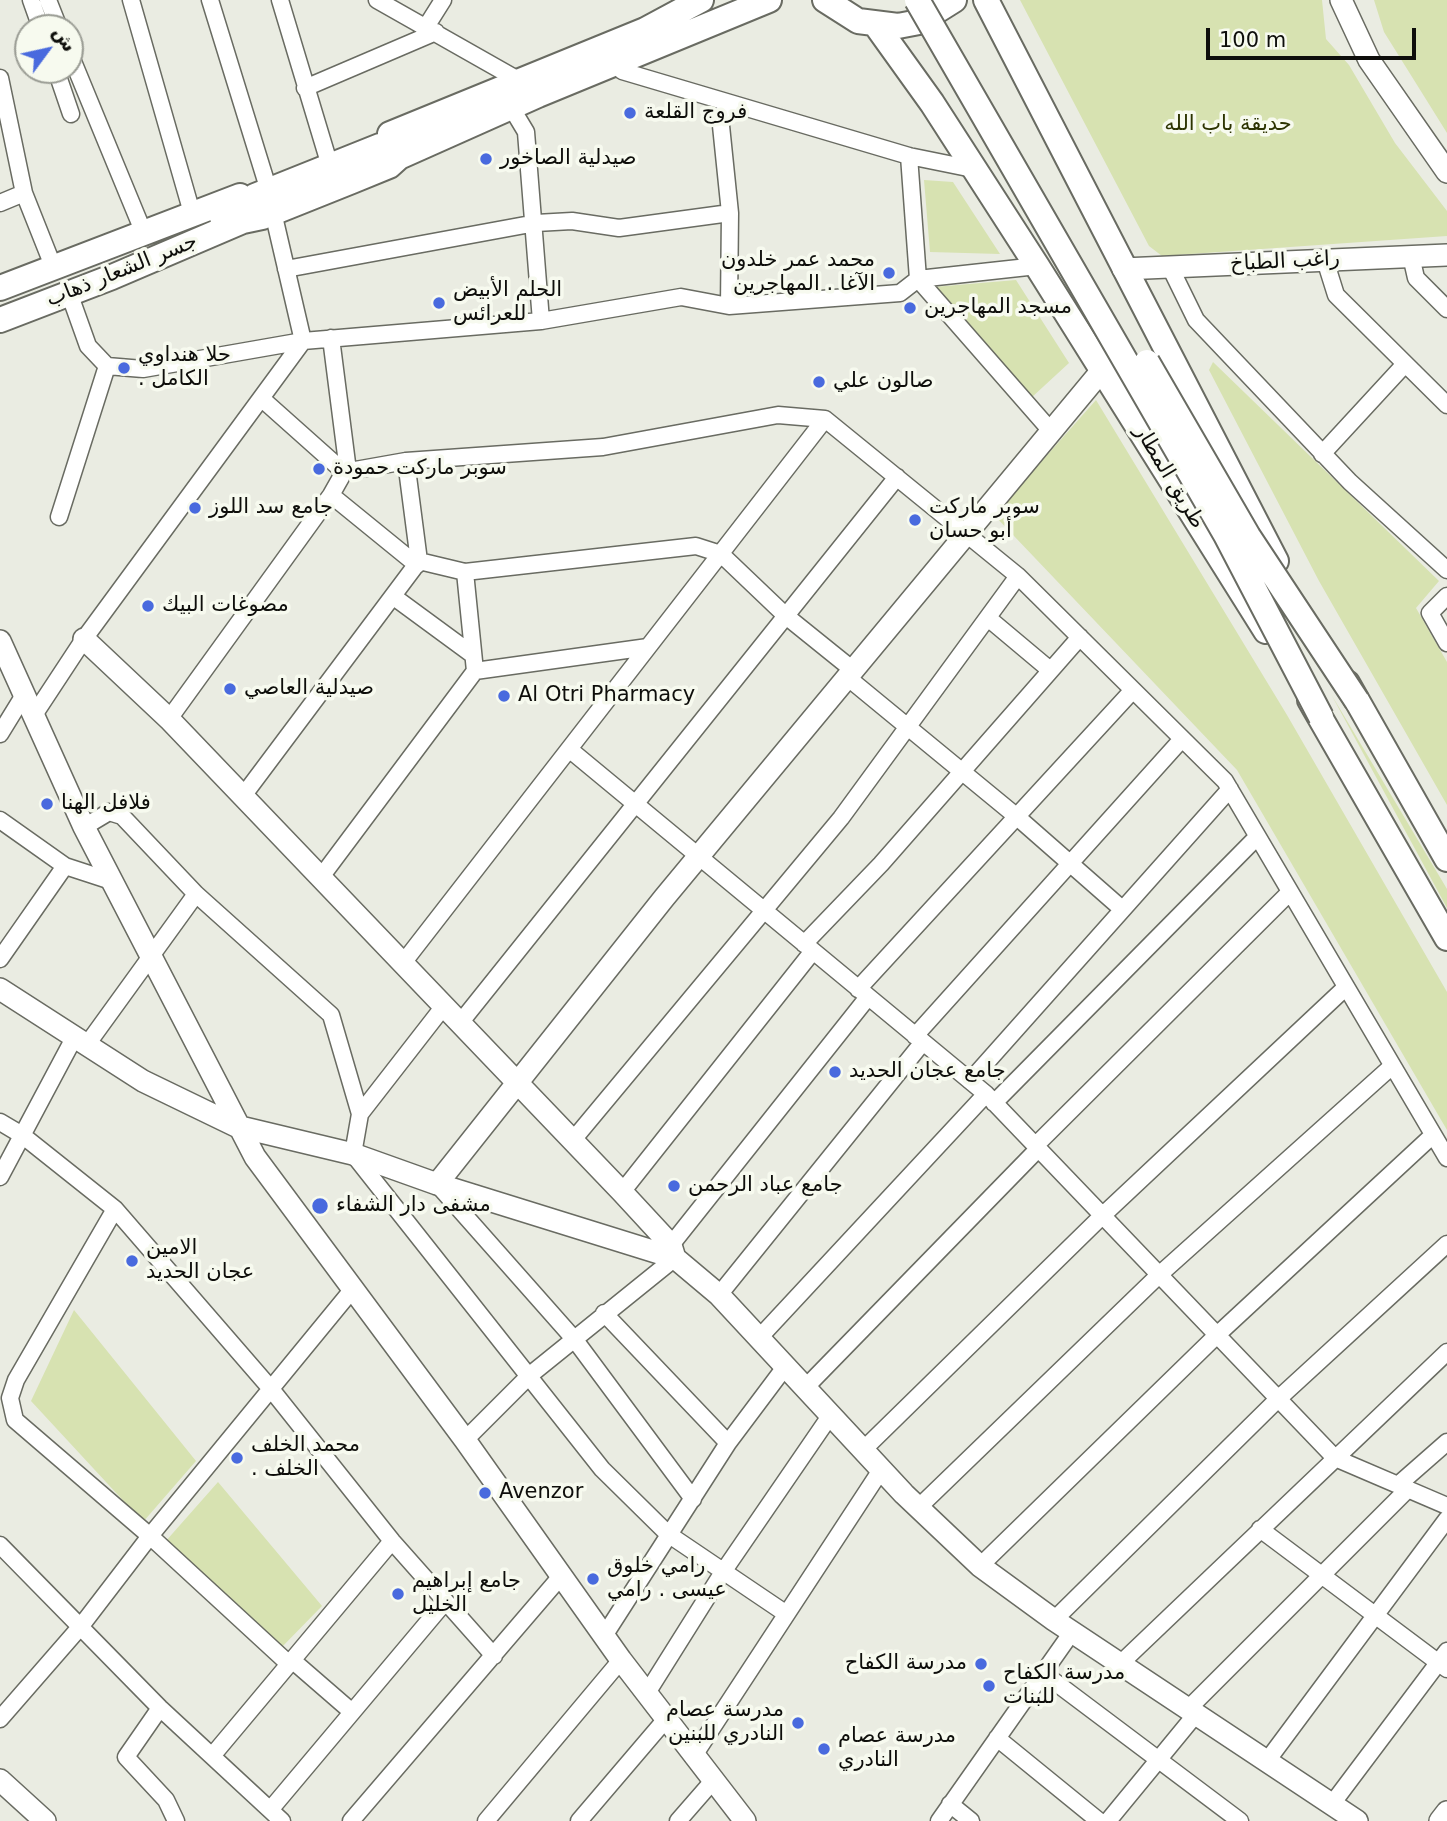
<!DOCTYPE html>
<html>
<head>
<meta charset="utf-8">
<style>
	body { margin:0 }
	#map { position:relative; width:1447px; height:1821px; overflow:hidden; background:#eaece2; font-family:"DejaVu Sans",Cairo,sans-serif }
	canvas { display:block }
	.north { position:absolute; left:14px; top:14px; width:70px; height:70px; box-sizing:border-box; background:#f7faef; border:2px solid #9a9c94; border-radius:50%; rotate:57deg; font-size:19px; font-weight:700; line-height:28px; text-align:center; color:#0e0e0b }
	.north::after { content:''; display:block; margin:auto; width:24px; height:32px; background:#496ade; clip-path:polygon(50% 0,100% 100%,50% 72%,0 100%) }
	.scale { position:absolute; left:1206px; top:28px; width:210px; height:32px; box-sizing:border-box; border:4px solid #0e0e0b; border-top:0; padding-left:9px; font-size:21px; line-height:24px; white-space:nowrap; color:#0e0e0b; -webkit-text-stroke:5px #f7faef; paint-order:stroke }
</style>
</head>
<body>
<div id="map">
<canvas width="1447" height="1821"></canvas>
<div class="north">ش</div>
<div class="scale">100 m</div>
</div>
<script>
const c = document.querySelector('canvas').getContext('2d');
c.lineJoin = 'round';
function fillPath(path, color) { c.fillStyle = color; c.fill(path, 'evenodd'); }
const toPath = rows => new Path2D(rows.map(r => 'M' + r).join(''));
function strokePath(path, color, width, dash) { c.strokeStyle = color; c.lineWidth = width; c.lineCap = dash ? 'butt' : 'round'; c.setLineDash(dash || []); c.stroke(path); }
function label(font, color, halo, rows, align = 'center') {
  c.font = font + ' "DejaVu Sans",Cairo,sans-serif'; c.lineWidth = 7; c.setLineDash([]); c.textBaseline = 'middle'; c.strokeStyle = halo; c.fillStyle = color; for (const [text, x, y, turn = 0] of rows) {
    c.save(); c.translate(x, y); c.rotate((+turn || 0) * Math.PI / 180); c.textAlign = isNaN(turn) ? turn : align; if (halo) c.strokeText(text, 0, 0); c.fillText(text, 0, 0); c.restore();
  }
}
fillPath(toPath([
	[1020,0,1322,0,1326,39,1349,65,1395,143,1447,211,1447,236,1162,256,1149,246],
	[1374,0,1447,0,1447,133,1384,32],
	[924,180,953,182,1000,254,930,252],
	[1016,280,1069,363,1031,398,934,287],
	[1213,362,1439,581,1416,608,1447,662,1447,805,1319,581,1209,370],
	[1096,400,1287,715,1447,992,1447,1130,1237,770,994,515],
	[1331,694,1447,889,1447,908],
	[74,1310,196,1461,143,1522,31,1401],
	[218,1482,322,1606,280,1649,165,1542]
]), '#d7e2b1');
const street = toPath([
	[31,0,41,28],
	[48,0,59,28],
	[131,0,192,213],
	[210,0,269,191],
	[280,0,330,166],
	[377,0,520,81],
	[426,27,443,0],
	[70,54,143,231],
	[56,70,71,114],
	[622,71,909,156,973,169],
	[0,78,24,193,53,266],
	[305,88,436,32],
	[517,117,526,132,541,321],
	[909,156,918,279,1051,431],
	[0,203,24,193],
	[1411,256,1416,278,1447,309],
	[1325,260,1336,295,1447,405],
	[1170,267,1196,320,1350,482,1447,570],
	[286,269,536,223,572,221,619,228,730,213],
	[73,304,88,346,107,366,143,369,303,341,541,321,681,297,729,306,900,293,918,279,1037,266],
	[729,306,730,213,720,116,732,104],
	[331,338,348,471],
	[261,398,344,472],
	[1322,454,1405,364],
	[406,461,419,561],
	[331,495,417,565],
	[59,517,107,366],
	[465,572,475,671],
	[1447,596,1430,613,1447,643],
	[394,597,473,655],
	[988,618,1050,670],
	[847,677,1016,816,1122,909],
	[34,715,84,639,303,341,273,212],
	[169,719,331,495,344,472,406,461,603,447,778,415,825,419,1018,576,1225,781,1447,1158],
	[0,734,24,695],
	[569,749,986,1094,1335,1458,1447,1506],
	[243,796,419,561,465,572,696,546,721,554,786,616,853,670],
	[0,820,65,866,111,881],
	[84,827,109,812,122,816,196,894,331,1015,360,1114],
	[321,877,475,671,648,647],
	[804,944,881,864,1080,637],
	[0,959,65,866],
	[403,963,825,419],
	[858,989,1133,690],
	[444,1006,360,1114,353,1154,602,1469,668,1534,785,1613],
	[460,1023,897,477],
	[915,1036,1182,739],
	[86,1046,196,894],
	[970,1081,1230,789],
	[994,1103,1257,837],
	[0,1122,22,1135,115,1209,271,1389,392,1541,494,1656],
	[573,1140,841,818,1018,576],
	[1035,1146,1289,893],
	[0,1177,74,1038],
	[437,1184,575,1340,693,1499],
	[622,1192,813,951],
	[115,1209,16,1380,10,1398,15,1420,150,1536,289,1664],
	[671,1245,868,997],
	[719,1295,923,1042],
	[604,1313,728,1443],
	[759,1338,986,1094],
	[805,1388,1038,1149],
	[465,1440,530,1375,675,1258],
	[863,1450,1102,1216,1345,988],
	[1398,1485,1447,1442],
	[919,1507,1159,1275,1391,1067],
	[1260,1529,1447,1669],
	[0,1545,160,1708,282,1821],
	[980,1566,1217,1335,1433,1135],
	[1054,1620,1278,1399,1447,1244],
	[604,1636,728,1443,785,1367],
	[292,1660,352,1712],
	[1120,1664,1447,1352],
	[1043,1673,1240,1821],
	[647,1693,723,1572,830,1416],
	[160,1708,126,1757,166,1800,176,1821],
	[1188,1709,1407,1490],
	[0,1719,81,1626,150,1536,352,1290],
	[997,1738,1099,1821],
	[212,1756,392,1541],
	[693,1757,881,1470],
	[1267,1761,1447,1519],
	[950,1804,971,1821],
	[1332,1804,1447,1651],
	[270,1810,444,1603],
	[351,1821,562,1575],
	[486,1821,621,1660],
	[579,1821,666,1719],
	[678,1821,712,1782],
	[939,1821,1072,1632],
	[1108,1821,1196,1714]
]);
const secondary = toPath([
	[1341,0,1369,60,1447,172],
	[1123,269,1447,255],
	[84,639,169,719,622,1192,671,1245,675,1258,719,1295,904,1494,980,1566,1054,1620,1357,1821],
	[0,641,84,827,255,1157,465,1440,621,1660,745,1821],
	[0,989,143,1081,236,1126,353,1154,437,1184,675,1258],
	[437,1184,664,898,1103,369],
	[0,1780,45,1821],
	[1440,1821,1447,1812]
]);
const primary = toPath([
	[825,0,858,21,898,26,919,22,954,0],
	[986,0,1276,561],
	[876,25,932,103,1037,266,1266,631],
	[390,134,645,30,701,0],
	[222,217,242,209,255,196,380,146,395,145,415,137],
	[0,288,240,196],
	[0,320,112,277,243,221,262,217,352,181,389,166,399,157,538,95,769,0],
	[1347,683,1447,859],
	[1310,700,1447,938]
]);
strokePath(street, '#696b62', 19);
strokePath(secondary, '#696b62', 24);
strokePath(primary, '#696b62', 28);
strokePath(street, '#fff', 16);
strokePath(secondary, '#fff', 21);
strokePath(primary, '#fff', 24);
const primaryBridge = toPath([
	[917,0,1226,535,1321,717],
	[1147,362,1248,536,1357,701]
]);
strokePath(primaryBridge, '#696b62', 28, []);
strokePath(primaryBridge, '#fff', 24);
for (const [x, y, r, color] of [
	[630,113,7,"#496ade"],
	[486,159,7,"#496ade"],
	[889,273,7,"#496ade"],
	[439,303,7,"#496ade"],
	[910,308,7,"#496ade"],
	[124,368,7,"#496ade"],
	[819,382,7,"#496ade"],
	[319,469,7,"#496ade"],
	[195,508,7,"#496ade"],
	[915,520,7,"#496ade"],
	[148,606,7,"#496ade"],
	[230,689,7,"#496ade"],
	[504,696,7,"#496ade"],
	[47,804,7,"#496ade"],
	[835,1072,7,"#496ade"],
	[674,1186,7,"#496ade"],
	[320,1206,9,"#496ade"],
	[132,1261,7,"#496ade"],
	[237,1458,7,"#496ade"],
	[485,1493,7,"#496ade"],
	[593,1579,7,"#496ade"],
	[398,1594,7,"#496ade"],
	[981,1664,7,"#496ade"],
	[989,1686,7,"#496ade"],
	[798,1723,7,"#496ade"],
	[824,1749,7,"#496ade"]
]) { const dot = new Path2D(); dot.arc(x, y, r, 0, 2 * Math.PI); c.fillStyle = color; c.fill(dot); strokePath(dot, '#f7faef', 2.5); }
label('21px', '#0e0e0b', '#f7faef', [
	["فروج القلعة",644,113],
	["صيدلية الصاخور",500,159],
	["محمد عمر خلدون",875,261,"right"],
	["الآغا . المهاجرين",875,285,"right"],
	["الحلم الأبيض",453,291],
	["للعرائس",453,315],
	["مسجد المهاجرين",924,308],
	["حلا هنداوي",138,356],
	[". الكامل",138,380],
	["صالون علي",833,382],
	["سوبر ماركت حمودة",333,469],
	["جامع سد اللوز",209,508],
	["سوبر ماركت",929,508],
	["أبو حسان",929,532],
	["مصوغات البيك",162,606],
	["صيدلية العاصي",244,689],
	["Al Otri Pharmacy",518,696],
	["فلافل الهنا",61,804],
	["جامع عجان الحديد",849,1072],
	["جامع عباد الرحمن",688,1186],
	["مشفى دار الشفاء",336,1206],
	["الامين",146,1249],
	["عجان الحديد",146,1273],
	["محمد الخلف",251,1446],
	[". الخلف",251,1470],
	["Avenzor",499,1493],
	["رامي خلوق",607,1567],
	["عيسى . رامي",607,1591],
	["جامع إبراهيم",412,1582],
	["الخليل",412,1606],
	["مدرسة الكفاح",967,1664,"right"],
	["مدرسة الكفاح",1003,1674],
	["للبنات",1003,1698],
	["مدرسة عصام",784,1711,"right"],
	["النادري للبنين",784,1735,"right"],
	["مدرسة عصام",838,1737],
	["النادري",838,1761]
], 'left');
label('21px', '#2c3301', '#f7faef', [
	["حديقة باب الله",1228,125]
]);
label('21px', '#0e0e0b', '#f7faef', [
	["راغب الطباخ",1285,262,-3],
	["جسر الشعار ذهاب",122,271,-22],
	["طريق المطار",1169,477,59]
]);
</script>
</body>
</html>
